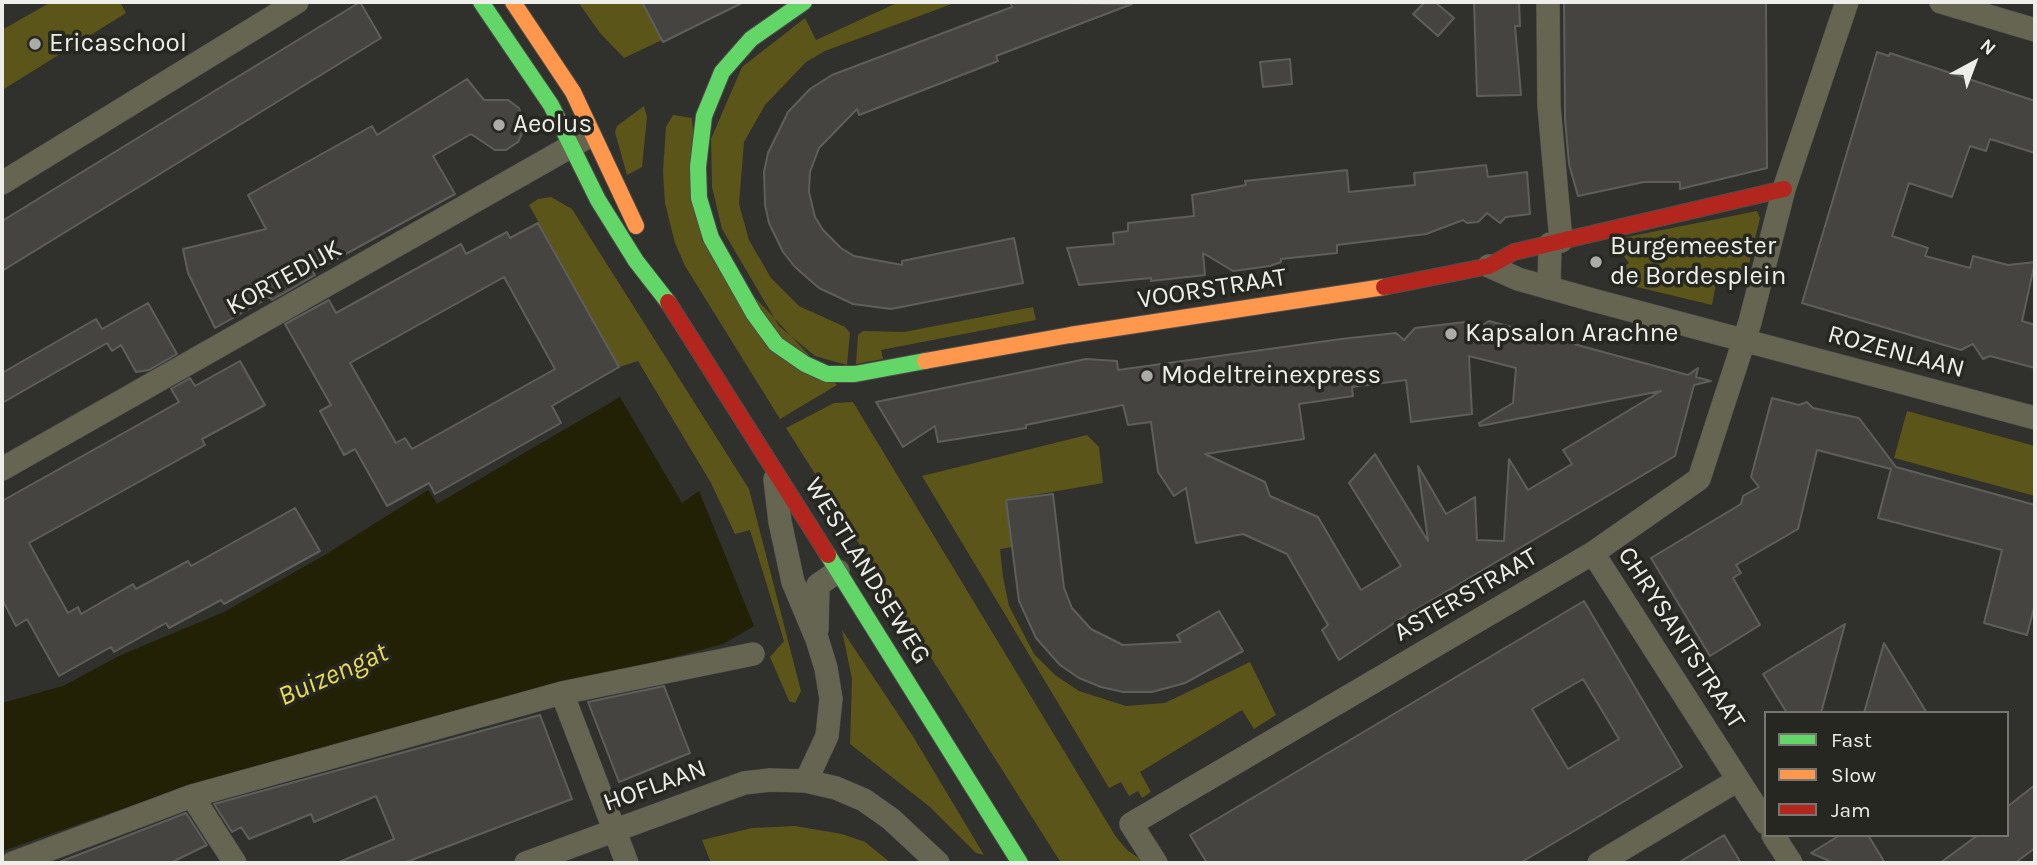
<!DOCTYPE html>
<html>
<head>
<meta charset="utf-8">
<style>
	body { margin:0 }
	#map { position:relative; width:2037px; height:865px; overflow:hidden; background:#30302c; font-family:Karla,sans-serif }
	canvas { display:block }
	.frame { position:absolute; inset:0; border:4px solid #edede9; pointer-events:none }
	.legend { position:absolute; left:1764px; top:711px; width:245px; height:126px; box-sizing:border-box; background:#272721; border:2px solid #767671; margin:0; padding:9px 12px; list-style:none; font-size:21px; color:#edede9 }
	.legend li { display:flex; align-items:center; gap:14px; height:35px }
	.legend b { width:35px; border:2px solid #767671 }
	.north { position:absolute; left:1939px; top:28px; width:70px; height:70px; -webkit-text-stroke:5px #272721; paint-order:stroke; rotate:41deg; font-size:19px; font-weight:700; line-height:28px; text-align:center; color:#edede9 }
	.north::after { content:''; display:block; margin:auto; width:24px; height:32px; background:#edede9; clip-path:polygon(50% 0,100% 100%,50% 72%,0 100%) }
</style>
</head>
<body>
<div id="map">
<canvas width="2037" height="865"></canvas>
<div class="frame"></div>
<ul class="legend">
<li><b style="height:9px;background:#63d668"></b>Fast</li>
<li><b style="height:9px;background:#ff974d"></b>Slow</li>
<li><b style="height:9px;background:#b3261e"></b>Jam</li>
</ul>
<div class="north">N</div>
</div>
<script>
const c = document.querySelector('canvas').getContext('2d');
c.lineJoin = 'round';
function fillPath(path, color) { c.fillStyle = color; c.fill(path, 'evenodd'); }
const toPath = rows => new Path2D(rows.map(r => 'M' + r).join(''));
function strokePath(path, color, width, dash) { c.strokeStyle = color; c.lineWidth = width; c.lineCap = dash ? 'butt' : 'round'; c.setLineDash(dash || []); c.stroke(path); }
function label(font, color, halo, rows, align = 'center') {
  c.font = font + ' Karla,sans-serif'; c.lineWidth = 7; c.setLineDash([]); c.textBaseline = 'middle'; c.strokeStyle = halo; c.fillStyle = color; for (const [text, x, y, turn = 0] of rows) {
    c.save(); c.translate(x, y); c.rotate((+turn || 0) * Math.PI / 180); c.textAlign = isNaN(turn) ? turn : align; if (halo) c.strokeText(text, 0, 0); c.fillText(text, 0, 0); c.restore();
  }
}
fillPath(toPath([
	[51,2,120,2,126,13,4,89,2,30],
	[578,2,742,2,624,58,600,33],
	[899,2,957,2,825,51,806,62,765,105,744,142,739,204,749,240,771,278,799,306,845,327,850,333,847,365,815,356,779,326,722,229,712,187,711,139,742,67,805,18,816,40],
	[644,106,647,117,642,167,627,175,615,132,617,126],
	[673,115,692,118,702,241,837,385,780,419,685,266,675,243,665,203,663,171,666,127],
	[551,197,572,209,749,489,801,691,795,703,789,701,770,657,784,641,750,530,735,534,711,483,638,361,619,367,529,205,538,199],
	[1757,211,1760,218,1745,281,1726,277,1720,279,1716,283,1712,305,1608,280,1629,263,1612,240],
	[1033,307,1036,320,881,350,883,359,856,364,858,335,863,331,904,332],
	[853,402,1116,837,1127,850,1146,863,1061,863,786,428,834,403],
	[1907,411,2035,446,2035,496,1894,458],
	[1087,435,1099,447,1103,483,1006,500,1012,547,1000,549,1003,577,1009,606,1034,654,1055,675,1079,691,1126,706,1165,703,1250,662,1276,715,1254,729,1242,710,1140,772,1151,792,1142,798,1138,791,1129,796,1121,782,1109,788,922,476],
	[842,630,914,738,984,855,976,853,930,807,850,744,852,679],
	[795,826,842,834,865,842,891,863,711,863,702,840,752,828]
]), '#5b551a');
fillPath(toPath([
	[620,397,682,503,699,491,754,626,723,644,176,790,2,851,2,703,63,686,121,655,224,612,323,556,428,490,437,504]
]), '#232105');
const building = toPath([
	[360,2,381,38,2,271,2,221,360,2],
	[642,2,744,2,663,42,642,2],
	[1010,2,1132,4,996,56,998,61,859,115,857,109,819,148,810,172,809,192,815,217,823,230,841,248,854,256,902,265,902,261,1014,238,1023,283,891,309,853,304,819,288,795,267,783,252,769,223,765,205,764,172,768,153,788,112,810,89,832,75,1012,7,1010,2],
	[1425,2,1435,2,1454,18,1438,36,1413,14,1425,2],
	[1474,2,1519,2,1520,26,1515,26,1521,95,1477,96,1474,2],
	[1564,2,1766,2,1767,168,1680,189,1680,182,1644,182,1578,196,1569,164,1565,119,1564,2],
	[1877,52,1889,56,1890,53,2035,101,2035,153,1990,139,1986,151,1970,146,1952,197,1909,183,1892,236,1928,248,1925,256,1970,268,1973,256,2008,265,2035,262,2022,321,2035,325,2035,368,1990,356,1983,359,1973,344,1961,350,1802,303,1877,52],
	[1290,59,1292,84,1263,87,1260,62,1290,59],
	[467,79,484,100,508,100,519,108,525,127,518,142,506,150,495,150,471,134,433,156,455,194,313,272,315,275,272,300,270,297,215,328,188,273,183,249,266,229,248,195,372,126,377,135,467,79],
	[1486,165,1488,177,1527,172,1530,214,1506,217,1500,223,1487,213,1478,222,1467,223,1463,220,1426,234,1337,245,1337,253,1281,259,1281,262,1270,266,1233,271,1203,253,1205,275,1151,281,1151,278,1079,285,1067,248,1114,244,1113,233,1128,231,1128,223,1194,216,1192,195,1246,185,1245,181,1347,170,1349,192,1415,185,1414,173,1486,165],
	[538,223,619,367,552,406,561,423,435,494,429,483,387,506,355,449,344,455,320,411,331,405,285,324,329,300,336,313,461,244,466,254,507,232,510,238,538,223],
	[504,277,555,369,412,449,405,438,396,443,350,363,504,277],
	[148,303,177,354,149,370,136,372,121,345,112,351,107,343,2,403,2,373,96,319,102,329,148,303],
	[1489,321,1688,375,1698,368,1696,377,1711,381,1694,385,1675,456,1400,619,1339,660,1322,630,1328,625,1287,554,1243,534,1196,543,1186,488,1174,496,1158,472,1151,422,1128,425,1123,405,1026,425,1026,428,938,442,935,426,903,447,876,402,1086,359,1117,361,1118,370,1341,339,1396,333,1404,340,1415,328,1465,322,1466,335,1489,321],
	[1469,356,1516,368,1513,403,1479,423,1480,426,1661,391,1563,450,1572,464,1528,490,1509,459,1504,541,1477,540,1475,497,1446,514,1418,466,1428,541,1375,454,1349,483,1401,566,1361,590,1318,517,1270,496,1265,482,1205,454,1304,439,1299,404,1353,396,1352,387,1406,380,1411,422,1472,414,1469,356],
	[240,361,265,405,202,439,205,445,29,543,68,613,78,607,81,614,133,584,136,589,188,561,191,566,295,508,320,551,224,604,221,600,169,628,166,623,114,652,111,647,59,676,27,619,16,626,2,599,2,501,179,402,171,389,190,378,195,386,240,361],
	[1772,398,1799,405,1807,402,1813,408,1859,418,1896,467,2035,505,2035,604,2027,635,1984,623,2002,550,1878,518,1891,469,1817,450,1798,529,1736,565,1741,573,1733,578,1760,625,1710,656,1651,558,1741,504,1743,496,1759,487,1751,477,1772,398],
	[1053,494,1064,588,1072,608,1091,629,1123,645,1181,642,1177,635,1219,611,1243,651,1185,683,1152,692,1123,692,1101,687,1079,678,1060,665,1036,638,1019,601,1006,500,1053,494],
	[1584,601,1682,767,1520,863,1207,863,1190,835,1584,601],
	[1583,679,1619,739,1568,769,1532,709,1583,679],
	[1845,624,1821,713,1787,713,1763,674,1845,624],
	[1884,643,1927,713,1864,713,1884,643],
	[664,686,690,753,619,782,588,702,664,686],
	[540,715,572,799,404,863,337,863,394,839,376,796,314,822,311,814,249,839,241,827,232,832,214,804,540,715],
	[2035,785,2035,848,2015,863,1940,863,1978,835,2007,835,2007,807,2035,785],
	[186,813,207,845,170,863,57,863,186,813],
	[1724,835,1741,863,1678,863,1724,835],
	[1840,835,1868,835,1885,863,1834,863,1811,853,1840,835]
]);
fillPath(building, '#454441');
strokePath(building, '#5e5e5b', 2);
const street = toPath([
	[1548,2,1549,106,1561,241],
	[1941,2,2035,30],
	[2,183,297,2],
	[1489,266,1518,279,1589,299,2035,418],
	[1549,288,1550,244],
	[2,469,584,139],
	[775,479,780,522,793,582,817,639,826,668,831,699,827,736,806,781],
	[1593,553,1766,823],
	[817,629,818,585,838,571],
	[562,693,627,863],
	[192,796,235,863],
	[1773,835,1791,863],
	[13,863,192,796,562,693,753,654],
	[526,863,744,783,770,780,806,781,836,788,864,800,891,819,938,863],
	[1156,863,1131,824,1593,553,1699,479,1750,322,1784,189,1847,2],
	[1599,863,1738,780]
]);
const fast = toPath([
	[481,2,551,105,598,200,636,261,668,302],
	[804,2,751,39,722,72,704,116,698,167,699,198,711,238,754,314,776,344,805,364,827,374,855,374,925,361],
	[828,555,1020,863]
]);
const slow = toPath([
	[513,2,573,92,636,226],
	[925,361,1070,335,1384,287]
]);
const jam = toPath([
	[1384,287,1489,266,1514,252,1784,189],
	[668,302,828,555]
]);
strokePath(street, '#4d4d4b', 24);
strokePath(fast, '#4d4d4b', 18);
strokePath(slow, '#4d4d4b', 18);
strokePath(jam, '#4d4d4b', 18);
strokePath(street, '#666552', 23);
strokePath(fast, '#63d668', 16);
strokePath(slow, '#ff974d', 16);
strokePath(jam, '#b3261e', 16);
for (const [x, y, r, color] of [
	[35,44,7,"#ababa7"],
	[499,125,7,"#ababa7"],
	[1596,262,7,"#ababa7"],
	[1451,334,7,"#ababa7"],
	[1147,376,7,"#ababa7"]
]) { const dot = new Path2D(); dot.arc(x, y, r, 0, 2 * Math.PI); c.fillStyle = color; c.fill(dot); strokePath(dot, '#272721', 2.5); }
label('26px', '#edede9', '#272721', [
	["Ericaschool",49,44],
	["Aeolus",513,125],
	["Burgemeester",1610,247],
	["de Bordesplein",1610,277],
	["Kapsalon Arachne",1465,334],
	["Modeltreinexpress",1161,376]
], 'left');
label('26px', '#edede9', '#272721', [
	["KORTEDIJK",284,278,-29],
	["VOORSTRAAT",1212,289,-9],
	["ROZENLAAN",1896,352,15],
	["WESTLANDSEWEG",867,571,58],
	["ASTERSTRAAT",1466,595,-30],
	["CHRYSANTSTRAAT",1681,638,57],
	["HOFLAAN",655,786,-20]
]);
label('italic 28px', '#e8da55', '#272721', [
	["Buizengat",333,675,-24]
]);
</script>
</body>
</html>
